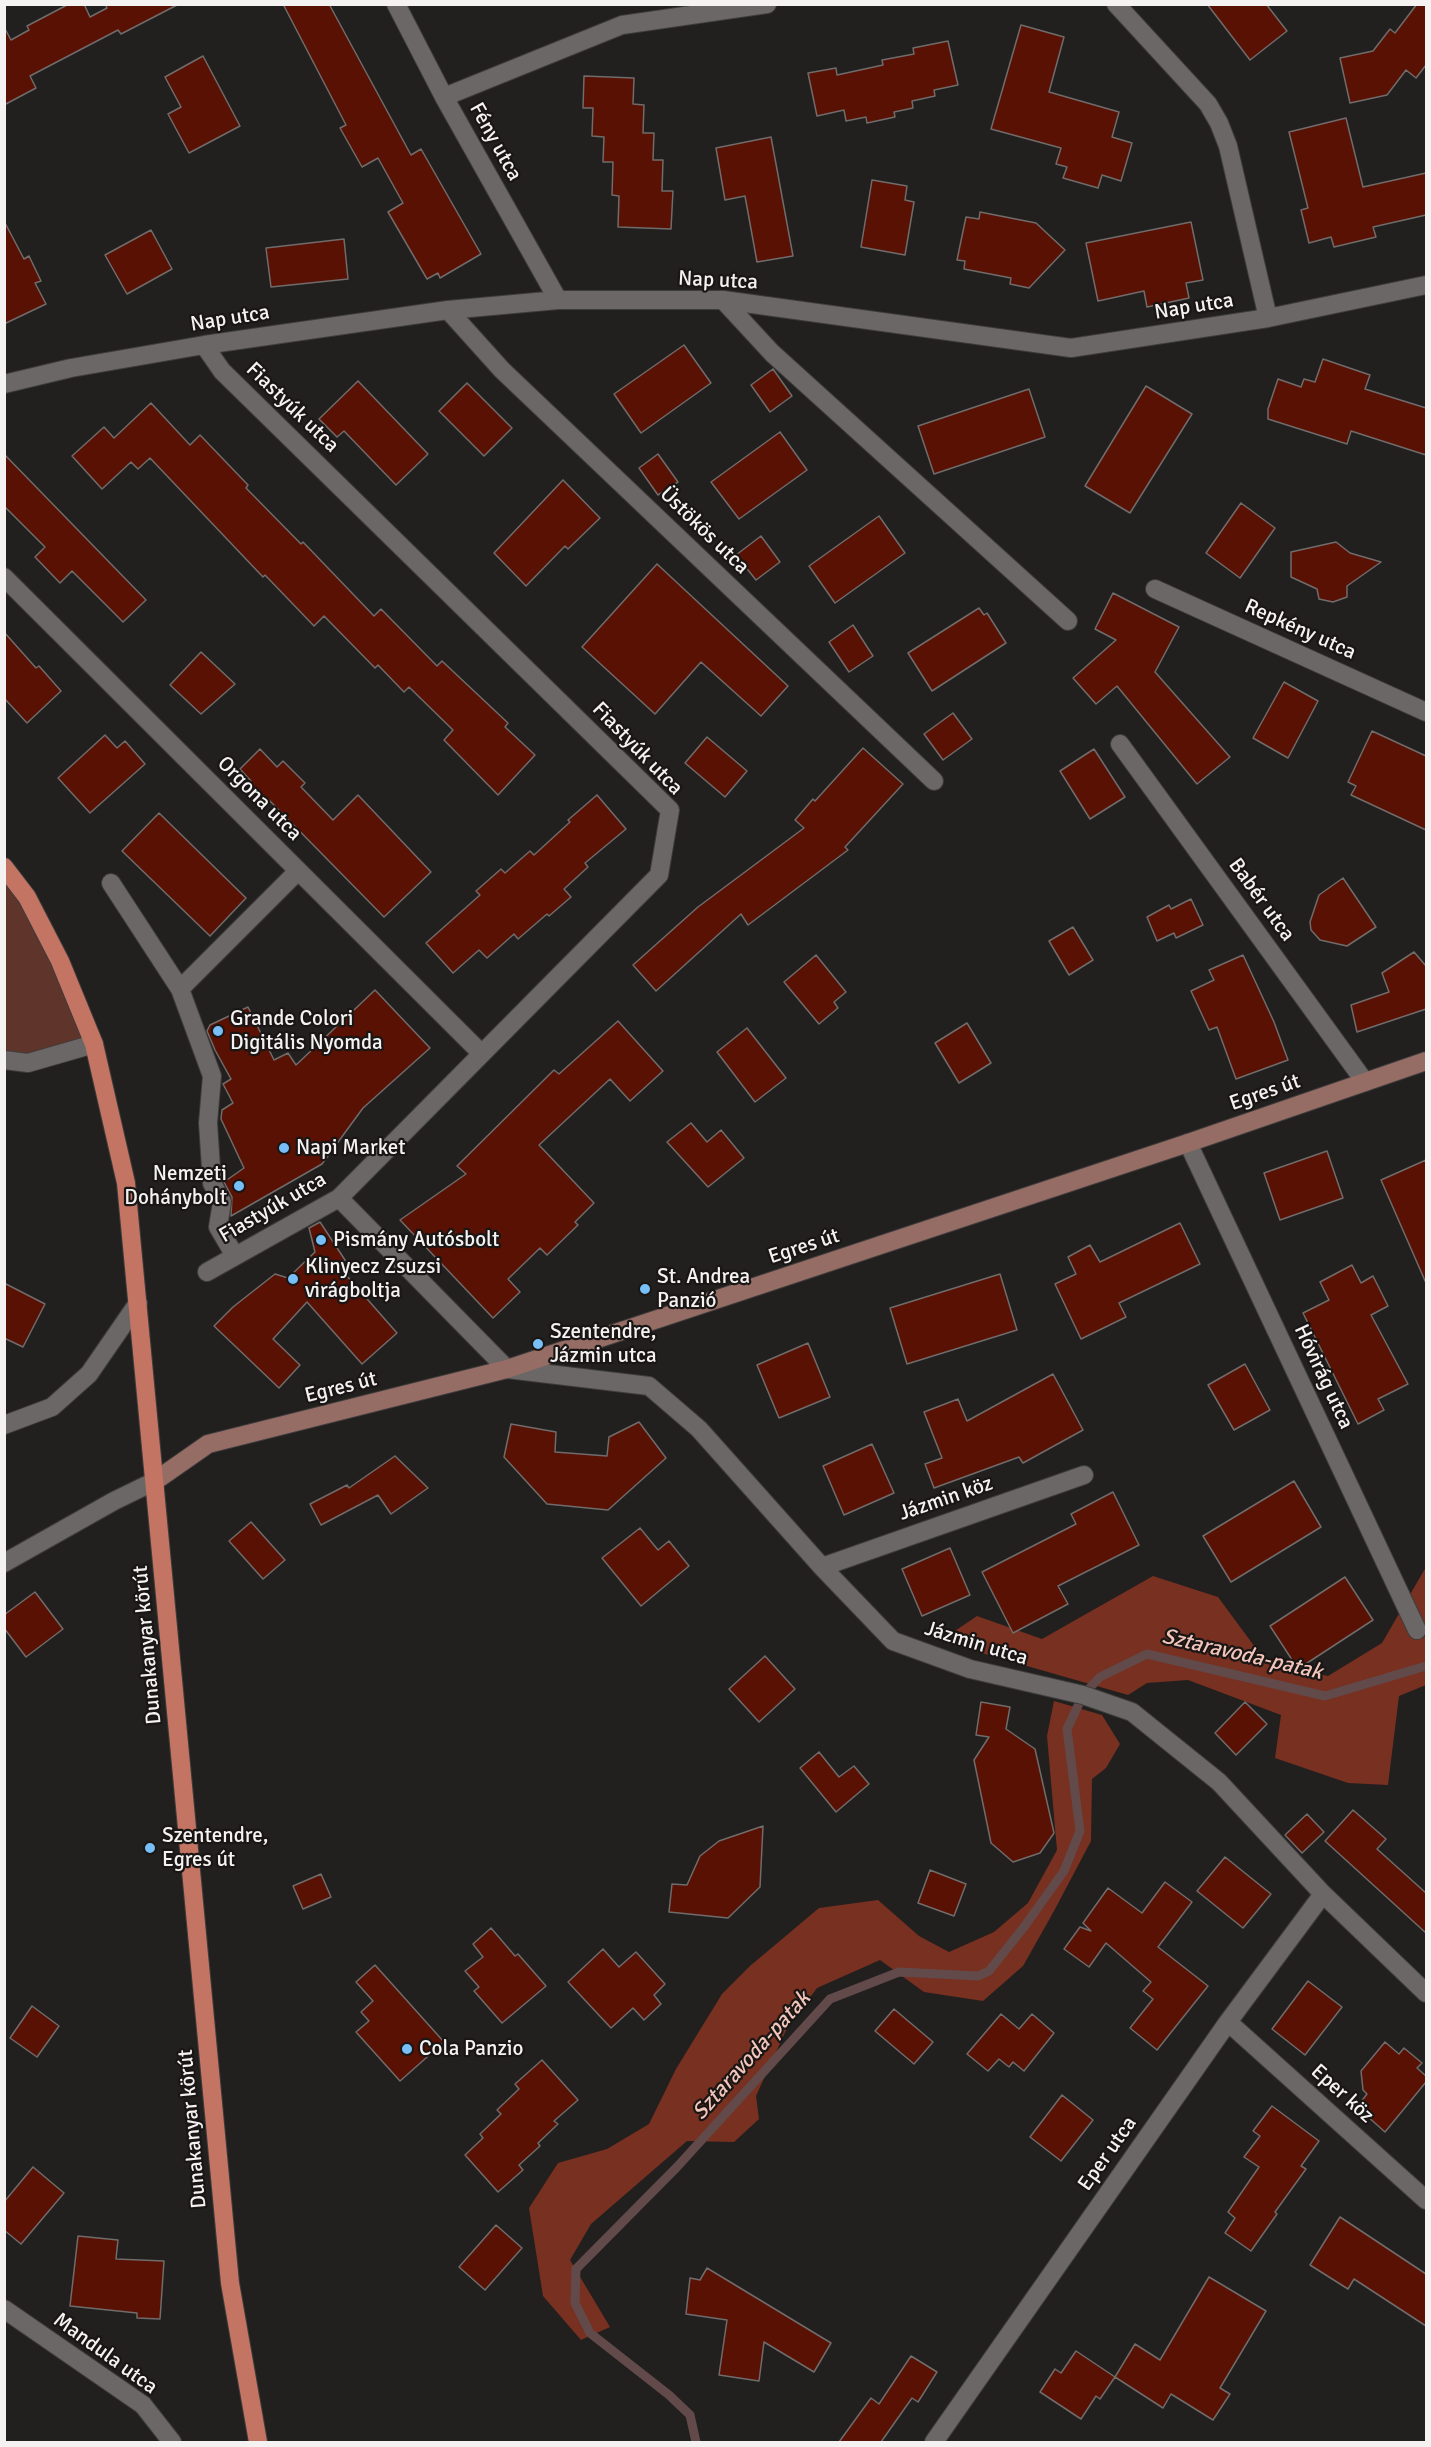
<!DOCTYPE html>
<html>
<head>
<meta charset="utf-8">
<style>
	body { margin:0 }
	#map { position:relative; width:1431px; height:2447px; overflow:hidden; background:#221f1f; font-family:Signika,sans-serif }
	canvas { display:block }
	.frame { position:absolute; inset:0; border:6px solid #f5f3f2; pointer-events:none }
</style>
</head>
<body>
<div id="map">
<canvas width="1431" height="2447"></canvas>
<div class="frame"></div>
</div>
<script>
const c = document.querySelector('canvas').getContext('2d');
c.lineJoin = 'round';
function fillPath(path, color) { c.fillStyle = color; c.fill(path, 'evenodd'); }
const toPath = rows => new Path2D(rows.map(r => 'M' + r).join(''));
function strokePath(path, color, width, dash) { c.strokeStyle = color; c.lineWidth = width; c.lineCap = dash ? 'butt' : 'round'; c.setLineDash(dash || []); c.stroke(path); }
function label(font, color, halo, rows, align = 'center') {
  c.font = font + ' Signika,sans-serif'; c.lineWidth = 4.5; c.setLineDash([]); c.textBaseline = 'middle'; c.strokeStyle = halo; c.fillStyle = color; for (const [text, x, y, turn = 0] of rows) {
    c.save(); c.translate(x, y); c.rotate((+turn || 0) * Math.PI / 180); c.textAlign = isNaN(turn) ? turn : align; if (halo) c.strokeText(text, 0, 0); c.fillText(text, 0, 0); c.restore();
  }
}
fillPath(toPath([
	[4,867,94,1044,5,1060]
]), '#5f352b');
fillPath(toPath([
	[1426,1567,1426,1685,1399,1696,1388,1785,1348,1783,1275,1758,1281,1715,1188,1680,1147,1683,1128,1695,940,1641,977,1616,1042,1639,1153,1576,1218,1597,1266,1662,1328,1676,1382,1643],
	[1054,1701,1102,1715,1120,1744,1106,1768,1092,1779,1091,1841,1054,1911,1023,1966,983,2001,924,1992,880,1960,817,1988,787,2028,756,2096,759,2119,734,2142,687,2141,591,2224,570,2260,610,2327,581,2340,543,2296,529,2208,558,2163,607,2149,649,2124,676,2069,722,1994,750,1966,819,1908,878,1900,919,1936,949,1952,994,1932,1028,1903,1057,1850,1047,1736]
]), '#783020');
strokePath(toPath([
	[696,2442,690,2415,669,2395,590,2333,575,2303,576,2269,677,2167,830,1999,899,1972,978,1976,989,1971,1024,1927,1064,1871,1080,1831,1067,1729,1083,1695,1100,1677,1147,1654,1325,1696,1426,1666]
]), '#614a49', 9);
const building = toPath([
	[69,4,84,4,90,17,107,8,105,4,179,4,121,34,118,30,30,76,36,88,4,105,4,27,11,40,29,30,27,26,69,4],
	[283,4,329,4,411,155,421,149,481,254,440,278,438,273,427,279,388,212,403,203,378,158,362,167,340,128,346,125,283,4],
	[1207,4,1266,4,1287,31,1250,60,1207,4],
	[1417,4,1426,4,1426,65,1416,78,1406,70,1387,95,1350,103,1340,58,1373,51,1390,29,1395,33,1417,4],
	[1021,25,1064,37,1049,92,1119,112,1112,137,1132,143,1121,181,1102,175,1098,188,1063,178,1067,167,1056,164,1061,148,991,129,1021,25],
	[948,41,958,85,934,90,935,96,912,101,913,108,894,112,895,117,867,123,866,117,846,121,844,110,817,116,808,73,836,68,837,75,883,65,882,60,914,54,913,48,948,41],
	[203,56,240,126,189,153,168,114,181,107,165,77,203,56],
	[584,76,634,78,633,104,644,105,643,133,654,133,653,160,663,160,662,191,673,191,671,229,618,227,619,196,612,195,613,162,603,162,604,137,592,136,593,108,583,108,584,76],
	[1346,118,1363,187,1426,173,1426,215,1373,227,1376,237,1334,247,1331,237,1309,243,1301,210,1308,208,1289,132,1346,118],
	[771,137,793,256,757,262,745,196,725,200,716,148,771,137],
	[872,180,907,186,905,200,914,202,905,255,861,247,872,180],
	[980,212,1036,223,1065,250,1029,288,1010,284,1011,278,964,269,965,261,957,260,966,217,979,219,980,212],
	[4,221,24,259,29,256,41,281,35,283,46,304,4,324,4,221],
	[1191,222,1203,280,1186,283,1189,298,1147,307,1144,291,1098,301,1086,243,1191,222],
	[151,230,172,269,127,294,105,255,151,230],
	[344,239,348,279,271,287,266,248,344,239],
	[684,345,711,383,641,433,614,394,684,345],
	[1323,359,1370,375,1365,389,1426,408,1426,455,1351,431,1347,444,1268,419,1268,409,1278,379,1301,387,1304,379,1315,382,1323,359],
	[773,369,792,396,770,412,751,385,773,369],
	[358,381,428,454,396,485,344,431,337,437,319,419,358,381],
	[467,383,512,428,484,456,439,411,467,383],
	[1146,386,1192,414,1130,513,1085,486,1146,386],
	[1029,389,1045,437,934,474,918,426,1029,389],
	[151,403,190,445,200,435,248,485,246,488,301,544,303,542,374,616,381,609,437,666,442,661,508,723,505,727,535,755,498,795,444,740,453,730,409,687,404,692,378,665,375,668,324,616,314,626,265,575,263,577,150,458,138,469,131,462,102,489,72,456,104,427,114,438,151,403],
	[780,432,807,470,739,519,711,482,780,432],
	[4,454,146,600,123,622,72,571,60,583,35,557,45,547,4,506,4,454],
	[658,454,678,482,658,495,639,468,658,454],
	[563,480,600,518,568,549,565,546,526,586,494,553,563,480],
	[1241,503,1275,528,1240,578,1206,553,1241,503],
	[879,516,905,553,835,603,809,566,879,516],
	[761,536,780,562,756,580,736,555,761,536],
	[1336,542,1350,553,1381,562,1347,586,1347,597,1333,602,1319,599,1317,589,1291,577,1291,552,1336,542],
	[657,564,788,686,761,716,701,662,655,714,582,647,657,564],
	[1113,593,1179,627,1155,672,1230,757,1197,784,1117,686,1096,704,1073,678,1116,640,1095,629,1113,593],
	[979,608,984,615,987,613,1006,643,932,691,908,653,979,608],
	[853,625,873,656,849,672,829,642,853,625],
	[4,632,36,668,39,666,61,691,27,723,4,698,4,632],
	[201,652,235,684,201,714,170,685,201,652],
	[1284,682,1318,701,1288,758,1253,738,1284,682],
	[953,713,972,739,943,760,924,734,953,713],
	[1372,731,1426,756,1426,830,1351,795,1356,786,1348,782,1372,731],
	[105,735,117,748,125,741,145,764,90,813,58,778,105,735],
	[707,737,747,771,725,797,685,763,707,737],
	[863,748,903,784,845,847,848,850,748,925,741,914,656,991,633,965,698,907,804,828,795,820,813,799,815,801,863,748],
	[260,749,277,767,283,761,305,783,301,787,333,820,358,795,431,872,384,917,269,800,266,803,248,784,251,781,240,769,260,749],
	[1094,749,1125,797,1090,819,1060,771,1094,749],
	[597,795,626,829,585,863,588,867,564,889,571,897,549,916,547,914,518,939,514,934,487,958,479,950,453,973,426,943,480,895,476,891,501,869,505,873,530,851,534,855,570,822,568,820,597,795],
	[159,813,246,898,210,936,122,851,159,813],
	[1343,878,1376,927,1347,946,1320,940,1311,930,1310,922,1319,895,1343,878],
	[1191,899,1203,925,1176,938,1174,933,1157,941,1147,917,1169,905,1171,909,1191,899],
	[1073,927,1093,960,1069,975,1049,941,1073,927],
	[1414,952,1426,966,1426,1009,1357,1032,1351,1005,1389,992,1382,973,1414,952],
	[816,955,846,992,834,1002,838,1008,819,1024,784,982,816,955],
	[1243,955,1274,1022,1288,1060,1236,1079,1217,1027,1209,1030,1191,991,1214,980,1209,970,1243,955],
	[375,990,430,1048,363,1108,322,1164,231,1216,232,1197,224,1182,244,1168,221,1119,222,1110,233,1103,223,1084,231,1079,215,1050,207,1031,210,1025,248,1007,274,1060,288,1053,296,1065,375,990],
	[618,1021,663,1071,630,1101,610,1079,539,1145,594,1203,575,1222,578,1225,547,1255,540,1248,508,1279,520,1292,493,1318,400,1220,466,1174,457,1166,554,1070,559,1074,618,1021],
	[967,1023,991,1063,959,1083,935,1043,967,1023],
	[747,1028,786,1078,755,1102,717,1052,747,1028],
	[691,1123,707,1142,721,1130,744,1158,708,1187,667,1142,691,1123],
	[1327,1151,1343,1198,1280,1220,1264,1173,1327,1151],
	[1426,1160,1426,1283,1381,1180,1426,1160],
	[320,1222,345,1260,339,1267,397,1333,362,1364,307,1302,273,1339,300,1365,279,1388,214,1326,233,1307,275,1274,288,1278,315,1252,309,1228,320,1222],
	[1180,1223,1200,1264,1119,1303,1126,1317,1081,1339,1055,1284,1076,1274,1068,1257,1090,1245,1100,1262,1180,1223],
	[1352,1265,1361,1283,1373,1276,1388,1306,1371,1315,1408,1384,1378,1399,1384,1410,1358,1424,1303,1313,1329,1300,1320,1282,1352,1265],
	[1000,1274,1017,1330,907,1364,890,1308,1000,1274],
	[4,1283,45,1304,23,1347,4,1338,4,1283],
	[808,1343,830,1397,779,1418,757,1365,808,1343],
	[1245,1364,1270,1410,1234,1430,1208,1385,1245,1364],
	[1053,1374,1083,1430,1023,1463,1019,1457,934,1488,925,1464,942,1458,924,1412,958,1399,967,1421,1053,1374],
	[639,1422,666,1458,608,1510,547,1504,504,1457,511,1424,556,1432,555,1452,607,1456,609,1437,639,1422],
	[872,1444,894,1493,844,1515,823,1466,872,1444],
	[395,1456,428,1488,391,1514,378,1495,321,1525,310,1504,347,1485,349,1488,395,1456],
	[1294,1481,1321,1527,1231,1582,1203,1536,1294,1481],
	[1113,1492,1139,1545,1058,1586,1068,1604,1013,1633,982,1572,1076,1524,1071,1514,1113,1492],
	[251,1522,285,1560,263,1579,229,1541,251,1522],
	[640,1528,658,1550,669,1541,689,1566,641,1606,602,1558,640,1528],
	[950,1548,970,1595,922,1616,902,1569,950,1548],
	[1345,1577,1373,1620,1298,1669,1270,1626,1345,1577],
	[35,1592,63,1629,26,1657,4,1628,4,1615,35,1592],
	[765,1656,795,1689,759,1722,729,1689,765,1656],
	[981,1702,1010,1707,1006,1729,1035,1749,1054,1833,1040,1853,1013,1862,991,1843,974,1760,989,1737,976,1735,981,1702],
	[1245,1702,1267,1724,1236,1755,1215,1733,1245,1702],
	[819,1752,839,1777,854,1766,869,1784,836,1812,800,1768,819,1752],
	[1353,1810,1386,1839,1377,1849,1426,1893,1426,1933,1325,1841,1353,1810],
	[1307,1814,1324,1832,1302,1853,1285,1835,1307,1814],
	[763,1826,760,1887,728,1918,669,1912,672,1884,687,1885,700,1856,719,1841,763,1826],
	[1225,1857,1271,1894,1243,1928,1197,1891,1225,1857],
	[930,1870,966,1884,954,1916,918,1903,930,1870],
	[321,1874,331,1897,303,1909,293,1886,321,1874],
	[1165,1882,1192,1902,1158,1947,1208,1986,1157,2050,1130,2028,1153,1999,1143,1991,1151,1982,1106,1943,1089,1967,1064,1949,1080,1927,1091,1931,1083,1923,1108,1888,1142,1913,1165,1882],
	[491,1928,515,1956,518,1954,546,1986,502,2023,474,1991,479,1987,465,1971,483,1957,473,1944,491,1928],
	[603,1949,619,1967,636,1952,665,1984,654,1995,661,2004,644,2020,633,2008,611,2028,568,1982,603,1949],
	[375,1965,444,2042,400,2081,356,2032,369,2021,361,2012,373,2001,356,1982,375,1965],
	[1308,1981,1342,2007,1305,2055,1272,2029,1308,1981],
	[32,2006,59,2026,37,2057,10,2038,32,2006],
	[894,2009,933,2042,914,2064,875,2031,894,2009],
	[1001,2014,1019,2029,1032,2014,1054,2033,1024,2071,1013,2062,1009,2067,999,2059,988,2071,967,2054,1001,2014],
	[1385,2042,1399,2054,1404,2048,1422,2063,1417,2068,1426,2076,1426,2082,1385,2132,1357,2107,1367,2094,1363,2090,1361,2071,1385,2042],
	[542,2060,578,2100,554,2121,558,2124,538,2143,540,2146,519,2165,523,2170,498,2192,465,2155,483,2138,480,2134,501,2114,497,2110,519,2089,515,2084,542,2060],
	[1062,2095,1093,2120,1061,2161,1030,2137,1062,2095],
	[1272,2106,1319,2141,1301,2166,1306,2169,1275,2212,1277,2214,1251,2251,1225,2233,1235,2218,1228,2212,1259,2167,1244,2157,1260,2136,1253,2131,1272,2106],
	[33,2167,64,2193,21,2244,4,2230,4,2202,33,2167],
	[1340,2217,1426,2274,1426,2326,1354,2279,1348,2289,1310,2265,1340,2217],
	[496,2225,522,2248,485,2290,459,2267,496,2225],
	[78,2236,118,2240,116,2259,164,2261,160,2319,137,2318,137,2313,70,2306,78,2236],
	[707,2268,831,2343,814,2372,764,2342,759,2381,719,2375,727,2320,686,2314,690,2278,700,2280,707,2268],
	[1209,2277,1266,2311,1220,2388,1230,2394,1213,2420,1171,2394,1163,2408,1115,2377,1135,2344,1160,2360,1209,2277],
	[1076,2351,1115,2377,1100,2399,1096,2396,1081,2419,1040,2392,1055,2369,1061,2373,1076,2351],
	[911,2356,937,2372,918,2402,912,2398,881,2442,839,2442,871,2398,879,2404,911,2356]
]);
fillPath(building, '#581103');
strokePath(building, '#706c6b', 1.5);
const street = toPath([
	[396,4,444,97,558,300],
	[1116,4,1208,104,1219,123,1228,146,1268,318],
	[444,97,622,25,767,4],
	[723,300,772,353,1068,621],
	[448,310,502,370,934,781],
	[204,345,222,371,670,810,659,875,339,1198,207,1272],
	[4,384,71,368,204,345,448,310,558,300,723,300,1071,348,1268,318,1426,285],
	[4,577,481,1053],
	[1155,589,1426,712],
	[1120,744,1365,1082],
	[111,883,180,989,212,1076,208,1123,212,1183,222,1202,218,1227,235,1256],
	[180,989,298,871],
	[4,1060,28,1063,94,1044],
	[1188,1143,1417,1630],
	[339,1198,507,1369,649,1386,699,1429,822,1567,893,1641,970,1669,1083,1695,1132,1712,1219,1782,1323,1894,1426,1993],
	[4,1425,52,1407,89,1374,138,1303],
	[4,1563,114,1501,155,1481],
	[822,1567,1084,1475],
	[1228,2022,1426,2200],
	[4,2309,143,2405,172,2442],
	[934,2442,1228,2022,1323,1894]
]);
const secondary = toPath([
	[155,1481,208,1444,507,1369,1188,1143,1426,1061]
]);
const primary = toPath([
	[4,867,27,897,60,961,94,1044,126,1183,230,2283,258,2442]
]);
strokePath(street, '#3f3c3c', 20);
strokePath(secondary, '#3f3c3c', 20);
strokePath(primary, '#3f3c3c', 20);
strokePath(street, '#6a6766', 18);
strokePath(secondary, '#966d64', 18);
strokePath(primary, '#c37462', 18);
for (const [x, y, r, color] of [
	[218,1031,6,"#78bff8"],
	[284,1148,6,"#78bff8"],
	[239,1186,6,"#78bff8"],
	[321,1240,6,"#78bff8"],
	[293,1279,6,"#78bff8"],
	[645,1289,6,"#78bff8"],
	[538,1344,6,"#78bff8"],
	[150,1848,6,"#78bff8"],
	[407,2049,6,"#78bff8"]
]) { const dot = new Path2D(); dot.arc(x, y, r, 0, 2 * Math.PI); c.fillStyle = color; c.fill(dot); strokePath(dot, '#191615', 2); }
label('21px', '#f5f3f2', '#191615', [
	["Fény utca",495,142,61],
	["Nap utca",718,281,3],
	["Nap utca",1194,307,-9],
	["Nap utca",230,319,-9],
	["Fiastyúk utca",292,408,44],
	["Üstökös utca",704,531,44],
	["Repkény utca",1300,630,24],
	["Fiastyúk utca",637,749,46],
	["Orgona utca",259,799,45],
	["Babér utca",1261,900,54],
	["Egres út",1265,1093,-19],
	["Fiastyúk utca",273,1208,-30],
	["Egres út",804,1247,-18],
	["Hóvirág utca",1323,1377,65],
	["Egres út",341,1388,-14],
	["Jázmin köz",946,1499,-19],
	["Jázmin utca",976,1644,17],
	["Dunakanyar körút",148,1645,-95],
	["Eper köz",1342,2094,42],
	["Dunakanyar körút",193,2129,-95],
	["Eper utca",1108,2154,-55],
	["Mandula utca",105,2354,36]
]);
label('21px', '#f5f3f2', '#191615', [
	["Grande Colori",230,1019],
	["Digitális Nyomda",230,1043],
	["Napi Market",296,1148],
	["Nemzeti",227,1174,"right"],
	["Dohánybolt",227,1198,"right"],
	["Pismány Autósbolt",333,1240],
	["Klinyecz Zsuzsi",305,1267],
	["virágboltja",305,1291],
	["St. Andrea",657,1277],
	["Panzió",657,1301],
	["Szentendre,",550,1332],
	["Jázmin utca",550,1356],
	["Szentendre,",162,1836],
	["Egres út",162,1860],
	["Cola Panzio",419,2049]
], 'left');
label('italic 22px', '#f2c5ba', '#191615', [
	["Sztaravoda-patak",1242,1655,13],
	["Sztaravoda-patak",752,2056,-48]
]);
</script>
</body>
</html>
